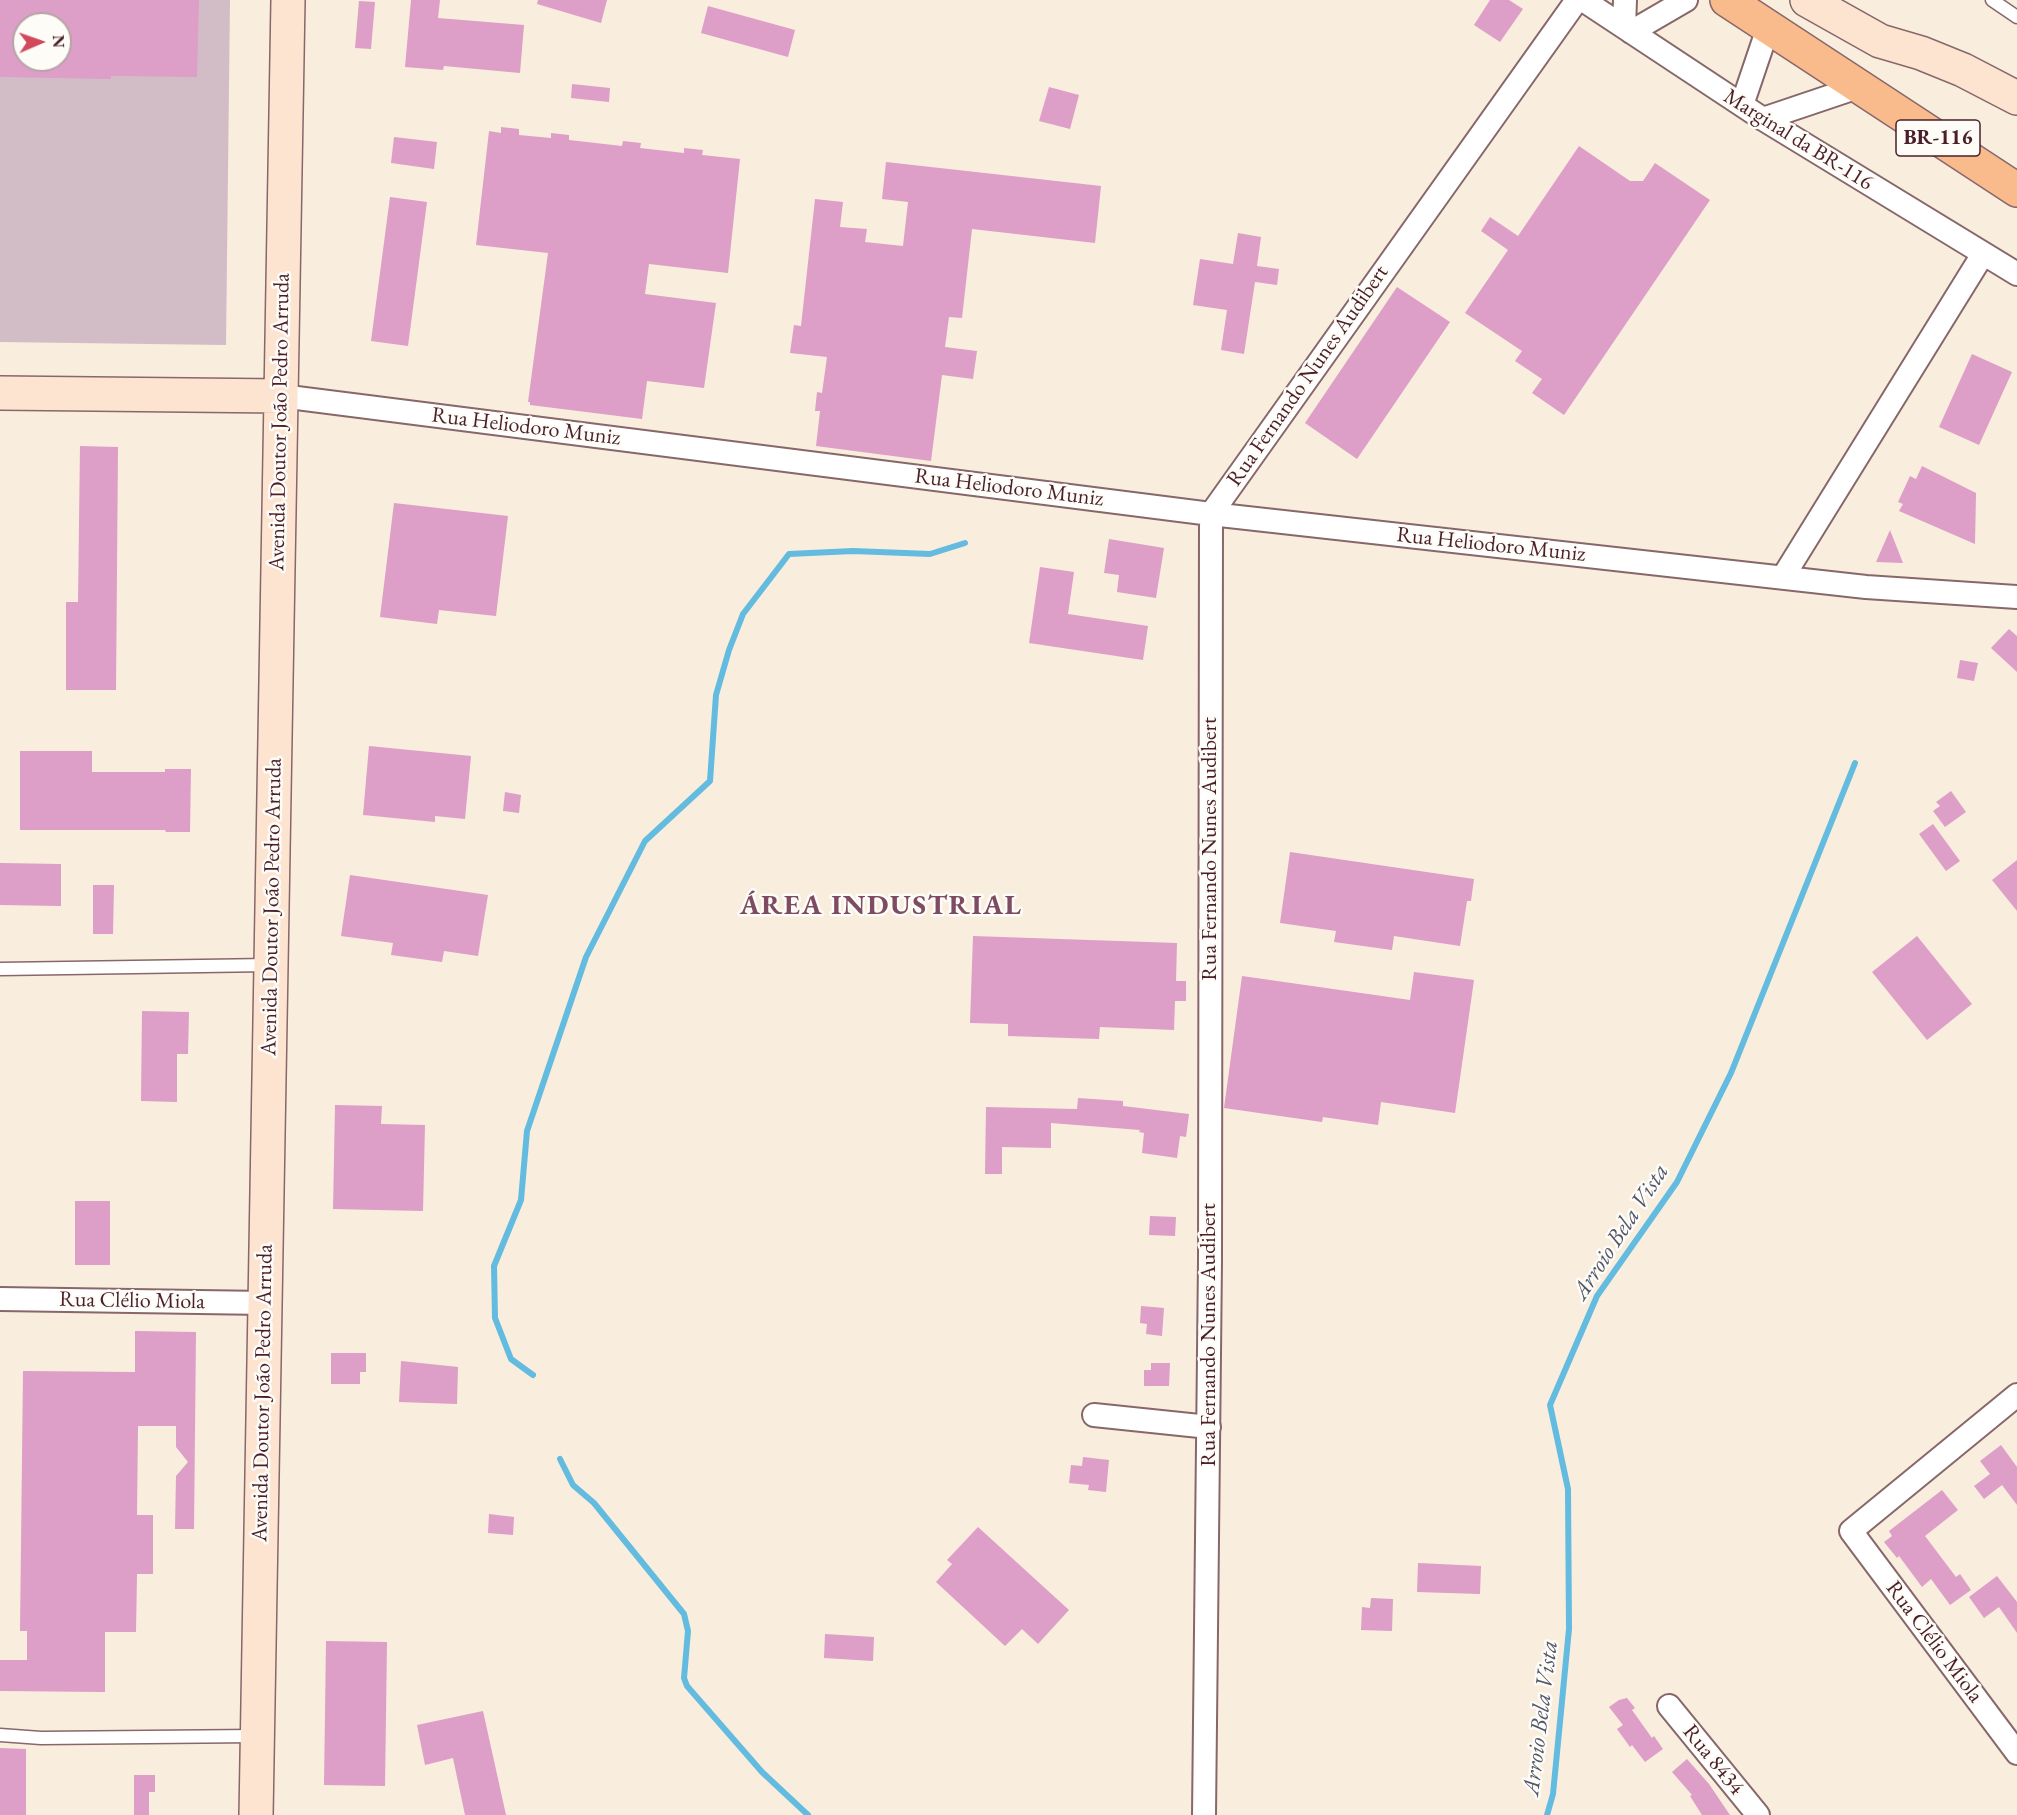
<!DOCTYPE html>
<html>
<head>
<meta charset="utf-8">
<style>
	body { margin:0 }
	#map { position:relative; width:2017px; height:1815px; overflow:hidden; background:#f9edde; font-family:"EB Garamond",serif }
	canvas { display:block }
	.north { position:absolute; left:12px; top:12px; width:60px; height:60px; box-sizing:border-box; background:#fdfcf7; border:2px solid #b5a4a5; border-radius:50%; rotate:88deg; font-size:16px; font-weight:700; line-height:24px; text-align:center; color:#4a1f2b }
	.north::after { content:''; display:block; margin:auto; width:21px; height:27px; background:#d1495b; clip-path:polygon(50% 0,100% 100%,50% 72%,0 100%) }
</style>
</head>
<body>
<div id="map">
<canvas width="2017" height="1815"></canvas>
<div class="north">N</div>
</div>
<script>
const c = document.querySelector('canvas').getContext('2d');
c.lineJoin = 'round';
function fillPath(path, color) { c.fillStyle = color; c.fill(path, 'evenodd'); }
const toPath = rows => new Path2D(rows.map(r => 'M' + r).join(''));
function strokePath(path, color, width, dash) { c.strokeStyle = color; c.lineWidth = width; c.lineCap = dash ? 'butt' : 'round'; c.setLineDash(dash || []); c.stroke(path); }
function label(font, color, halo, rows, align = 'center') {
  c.font = font + ' "EB Garamond",serif'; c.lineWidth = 5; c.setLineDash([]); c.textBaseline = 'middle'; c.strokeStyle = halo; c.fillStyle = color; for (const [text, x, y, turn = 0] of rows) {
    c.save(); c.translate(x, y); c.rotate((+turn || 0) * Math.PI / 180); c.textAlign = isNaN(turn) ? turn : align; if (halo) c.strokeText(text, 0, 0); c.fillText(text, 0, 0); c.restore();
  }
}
fillPath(toPath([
	[0,0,230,0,226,345,0,342],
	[24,24,60,24,60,60,24,60]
]), '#d2bdc6');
strokePath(toPath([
	[533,1375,511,1359,495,1318,494,1266,521,1200,527,1131,586,957,645,841,710,781,716,695,729,650,743,614,789,554,853,551,930,554,965,543],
	[560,1459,573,1485,594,1503,684,1614,688,1631,684,1678,687,1686,762,1772,808,1815],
	[1547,1815,1553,1794,1569,1629,1568,1489,1550,1405,1597,1296,1677,1182,1731,1073,1855,763]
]), '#63bbe0', 6);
fillPath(toPath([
	[0,0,199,0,197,77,111,76,111,79,0,77],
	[24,24,60,24,60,60,24,60],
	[411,0,440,0,438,18,524,25,520,73,444,66,443,70,405,67],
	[538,0,607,0,601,23,537,4],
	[1490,0,1509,0,1523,9,1500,42,1474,25],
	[359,1,375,2,371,49,355,48],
	[708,6,795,30,788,57,701,33],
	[572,84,610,88,609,102,571,98],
	[1049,87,1079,95,1070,129,1039,121],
	[501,127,519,129,519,135,551,138,551,133,569,135,569,140,622,146,623,141,641,143,640,148,684,153,684,148,703,150,702,155,740,159,728,273,649,264,645,294,716,303,704,388,647,381,642,419,530,405,530,402,528,402,548,253,476,245,489,131,501,133],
	[394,137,437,142,434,169,391,163],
	[1579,146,1630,181,1643,181,1655,163,1710,200,1564,415,1532,393,1542,379,1515,361,1522,351,1465,313,1508,250,1481,231,1490,217,1518,236],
	[886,162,1101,186,1095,243,972,229,962,318,949,317,945,347,977,351,973,379,942,375,931,461,816,446,820,411,815,411,817,392,822,393,827,357,790,353,794,325,801,326,815,199,843,202,840,227,867,229,865,242,903,246,908,202,882,199],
	[390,197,427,202,408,346,371,341],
	[1238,233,1261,237,1257,266,1279,269,1277,285,1255,282,1244,354,1221,350,1227,310,1193,305,1200,259,1233,264],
	[1397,287,1450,322,1357,459,1305,423],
	[1972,354,2012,372,1979,445,1939,427],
	[80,446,118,447,116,690,66,690,66,602,78,602],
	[1922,466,1976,493,1975,544,1899,511,1903,504,1898,502,1910,476,1916,479],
	[394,503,508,516,496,616,439,610,437,624,380,617],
	[1890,530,1903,563,1876,562],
	[1109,539,1164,548,1156,598,1117,592,1119,575,1104,573],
	[1040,567,1074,572,1068,614,1148,626,1143,660,1029,643],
	[2009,629,2017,636,2017,672,1991,648],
	[1960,660,1978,663,1974,681,1957,678],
	[369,746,471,756,465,819,435,816,435,822,363,815],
	[20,751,92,751,92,772,165,772,165,769,191,769,190,832,166,832,165,830,20,830],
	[1951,791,1966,812,1945,827,1933,811,1940,806,1936,802],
	[505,792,521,795,519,813,503,811],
	[1933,824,1960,861,1946,871,1919,834],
	[1290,852,1474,879,1471,901,1467,901,1460,946,1394,936,1392,950,1334,942,1336,931,1280,923],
	[2017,860,2017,911,1992,880],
	[0,863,61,864,61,906,0,905],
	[350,875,488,895,478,956,444,951,442,962,391,955,393,943,341,936],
	[93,885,114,885,113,934,93,934],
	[973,936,1177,943,1176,981,1186,981,1186,1001,1175,1001,1174,1030,1100,1027,1099,1039,1008,1036,1008,1024,970,1023],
	[1917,936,1972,1004,1927,1040,1872,972],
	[1414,972,1474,980,1455,1113,1381,1102,1378,1125,1323,1117,1322,1122,1224,1108,1242,976,1410,1000],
	[142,1011,189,1012,188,1054,177,1054,177,1102,141,1101],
	[1078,1098,1123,1101,1123,1106,1189,1114,1186,1137,1180,1136,1177,1158,1142,1153,1144,1133,1139,1132,1140,1130,1051,1123,1051,1148,1002,1147,1002,1174,985,1174,986,1107,1077,1109],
	[335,1105,382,1106,381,1124,425,1125,423,1211,333,1209],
	[75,1201,110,1201,110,1265,75,1265],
	[1150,1216,1176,1217,1175,1236,1149,1235],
	[1141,1306,1164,1308,1162,1336,1146,1334,1147,1324,1140,1323],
	[135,1331,196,1332,194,1529,175,1529,176,1476,188,1462,176,1447,176,1426,138,1426,137,1515,153,1515,153,1574,137,1574,136,1632,105,1632,105,1692,0,1691,0,1660,27,1660,27,1631,20,1631,23,1371,135,1372],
	[331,1353,366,1353,366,1372,360,1372,360,1384,331,1384],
	[401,1361,458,1367,457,1404,399,1402],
	[1151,1363,1170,1363,1169,1386,1144,1386,1144,1370,1151,1370],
	[2001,1445,2017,1467,2017,1505,2002,1485,1984,1499,1974,1486,1990,1474,1980,1461],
	[1083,1457,1109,1460,1106,1492,1088,1490,1089,1485,1069,1483,1071,1465,1082,1466],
	[1942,1490,1958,1510,1925,1536,1956,1577,1960,1574,1971,1590,1950,1605,1931,1579,1922,1587,1899,1556,1897,1558,1884,1542,1892,1536,1889,1531],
	[489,1514,514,1517,513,1535,488,1533],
	[978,1527,1069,1610,1038,1644,1022,1629,1005,1646,936,1582,952,1564,947,1560],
	[1418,1563,1481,1566,1480,1594,1417,1592],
	[1997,1576,2017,1602,2017,1633,1999,1607,1984,1618,1969,1597],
	[1371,1598,1393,1599,1392,1631,1361,1630,1362,1607,1370,1608],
	[825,1634,874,1637,873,1661,824,1658],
	[326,1641,387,1642,385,1786,324,1785],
	[1627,1698,1635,1708,1632,1710,1652,1738,1654,1736,1663,1749,1645,1762,1632,1745,1630,1747,1617,1729,1623,1725,1609,1707,1619,1700],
	[483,1711,506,1815,465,1815,453,1758,425,1765,417,1725],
	[0,1748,26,1749,26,1815,0,1815],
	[1687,1759,1709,1784,1730,1815,1702,1815,1690,1796,1692,1795,1672,1772],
	[134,1775,155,1775,155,1792,149,1792,149,1815,134,1815]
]), '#dd9ec7');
const lane = toPath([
	[1992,0,2017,17],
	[0,969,269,965],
	[0,1735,41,1738,256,1736]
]);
const street = toPath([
	[1583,0,1763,119,2017,274],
	[1624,27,1625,0],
	[1631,32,1686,0],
	[1742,105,1768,28],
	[1763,119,1858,87],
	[281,396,1211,514,1866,587,2017,597],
	[1783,577,1983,254],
	[0,1299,265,1303],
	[2017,1395,1851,1531,2017,1753],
	[1094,1415,1209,1427],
	[1669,1706,1758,1815],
	[1204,1815,1210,1261,1211,514,1577,0]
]);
const secondary = toPath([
	[1807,0,1880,41,1921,53,1963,70,2017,98],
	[0,393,281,396],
	[256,1815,288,0]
]);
const highway = toPath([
	[1727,0,2017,190]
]);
strokePath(lane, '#87676a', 15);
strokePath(street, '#87676a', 26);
strokePath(secondary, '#87676a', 36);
strokePath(highway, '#87676a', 36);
strokePath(lane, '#fff', 12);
strokePath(street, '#fff', 22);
strokePath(secondary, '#fde4d1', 33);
strokePath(highway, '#fabb8c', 33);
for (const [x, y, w] of [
	[1938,138,84]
]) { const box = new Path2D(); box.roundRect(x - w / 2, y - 18, w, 36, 4.5); c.fillStyle = '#fdfcf7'; c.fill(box); strokePath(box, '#4a1f2b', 1.5); }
label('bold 21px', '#4a1f2b', null, [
	["BR-116",1938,138]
]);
label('22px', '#4a1f2b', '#fdfcf7', [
	["Marginal da BR-116",1798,140,32],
	["Rua Fernando Nunes Audibert",1308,376,-55],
	["Avenida Doutor João Pedro Arruda",280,422,-89],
	["Rua Heliodoro Muniz",526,427,7],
	["Rua Heliodoro Muniz",1009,488,7],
	["Rua Heliodoro Muniz",1491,545,6],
	["Rua Fernando Nunes Audibert",1210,849,-90],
	["Avenida Doutor João Pedro Arruda",272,907,-89],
	["Rua Clélio Miola",132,1301,1],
	["Rua Fernando Nunes Audibert",1209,1335,-90],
	["Avenida Doutor João Pedro Arruda",263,1393,-89],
	["Rua Clélio Miola",1934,1642,53],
	["Rua 8434",1713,1760,51]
]);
label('italic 24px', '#53566a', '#fdfcf7', [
	["Arroio Bela Vista",1621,1232,-57],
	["Arroio Bela Vista",1541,1718,-83]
]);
c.letterSpacing = '1.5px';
label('bold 28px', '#7d4b62', '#fdfcf7', [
	["ÁREA INDUSTRIAL",881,906]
]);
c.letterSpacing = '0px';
</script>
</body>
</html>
